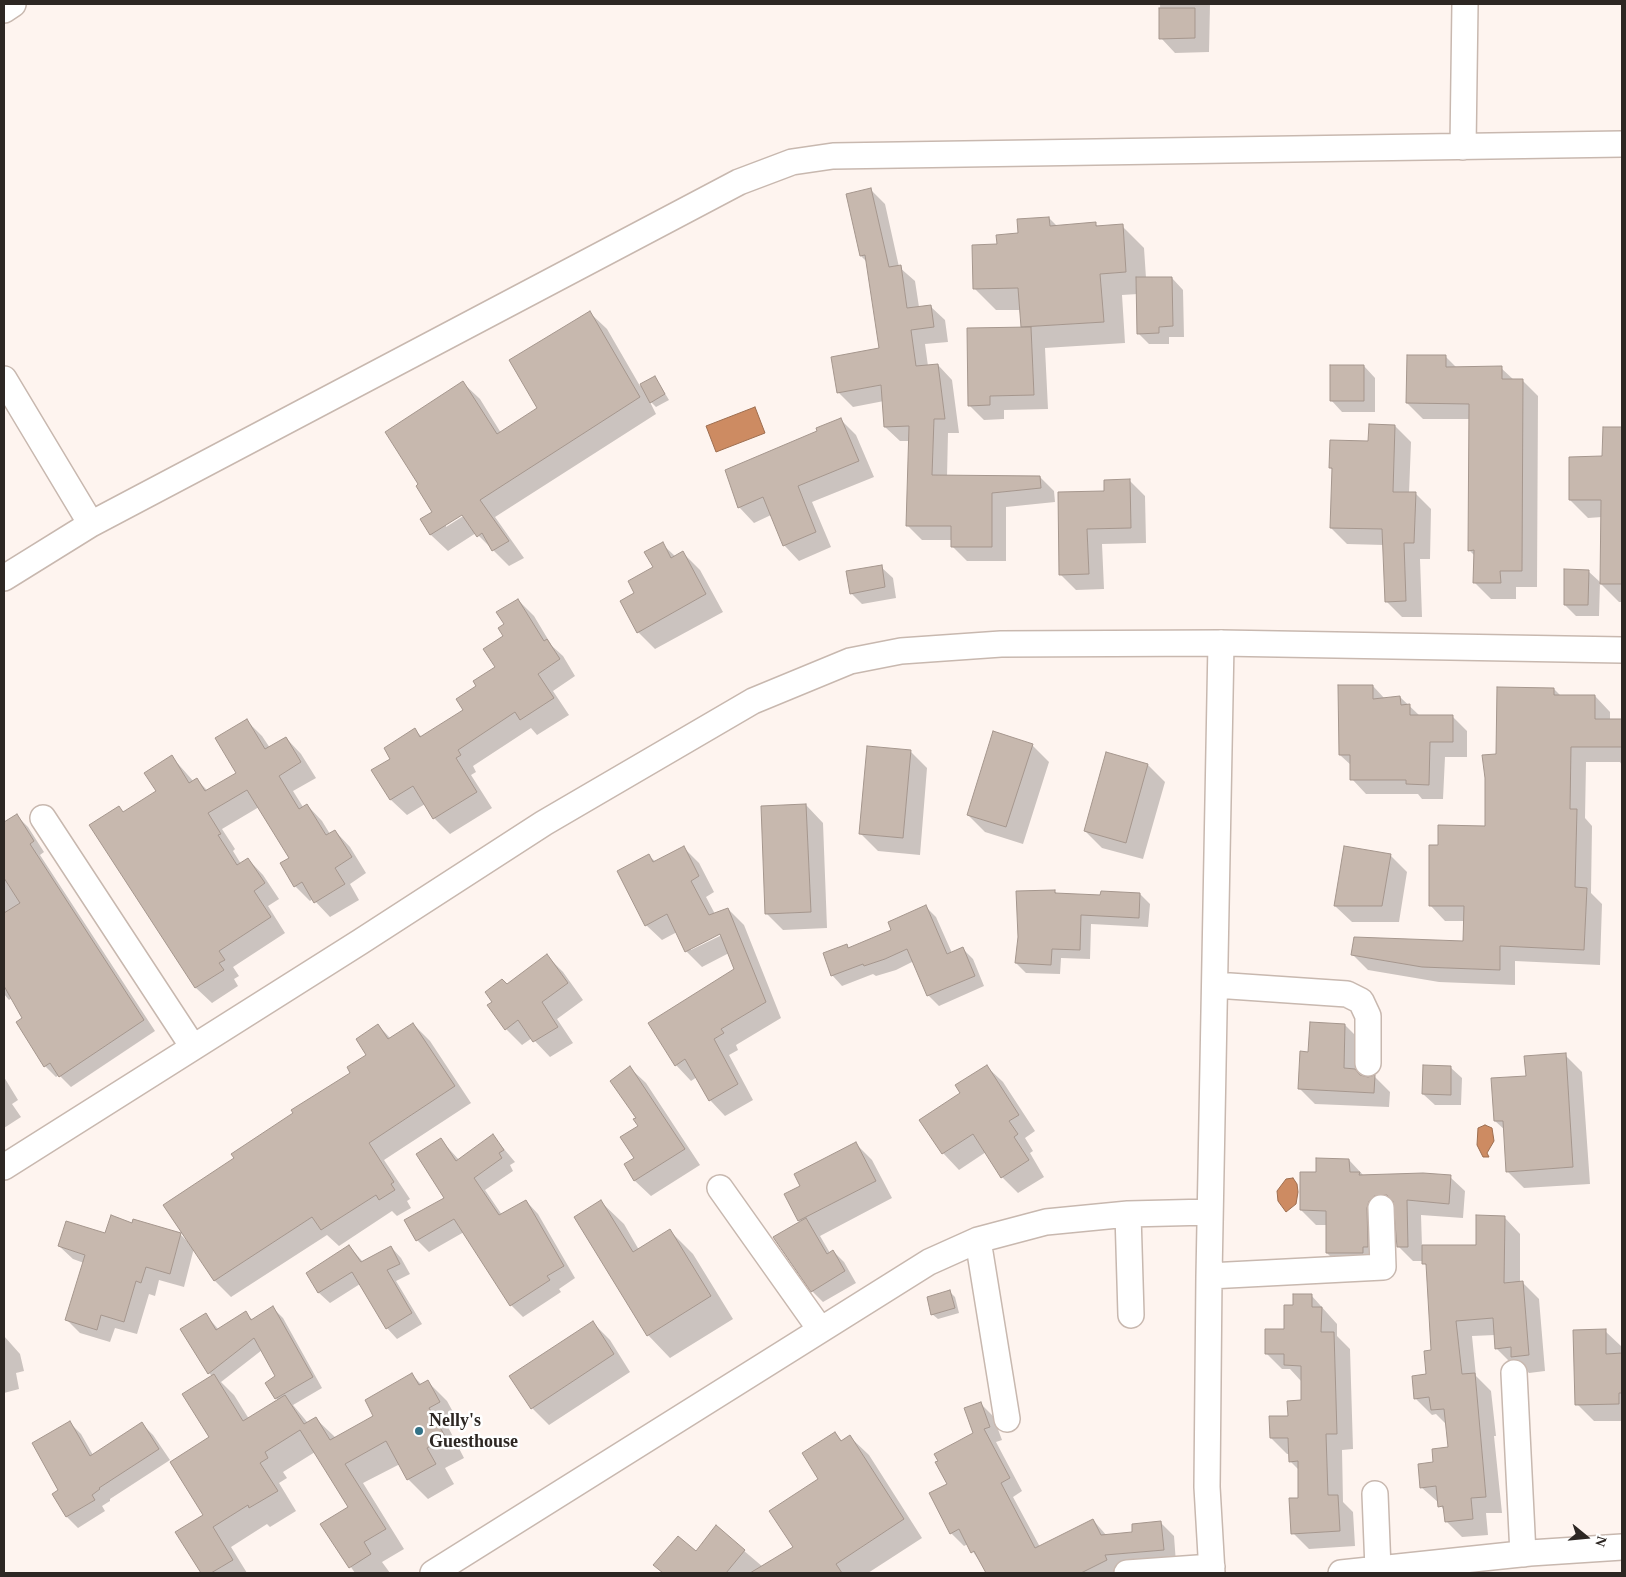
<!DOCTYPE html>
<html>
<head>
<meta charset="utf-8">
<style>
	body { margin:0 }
	#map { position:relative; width:1626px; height:1577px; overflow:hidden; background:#fef4ef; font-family:Georgia,serif }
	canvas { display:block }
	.frame { position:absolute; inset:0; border:5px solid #2d2723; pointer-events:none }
	.north { position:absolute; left:1561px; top:1512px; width:50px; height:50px; -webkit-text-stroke:4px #fff; paint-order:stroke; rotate:107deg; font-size:14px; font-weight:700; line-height:20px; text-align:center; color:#2d2723 }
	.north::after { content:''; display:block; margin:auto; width:18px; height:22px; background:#2d2723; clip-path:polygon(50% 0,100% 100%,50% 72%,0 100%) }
</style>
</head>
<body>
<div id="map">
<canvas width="1626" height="1577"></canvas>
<div class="frame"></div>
<div class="north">N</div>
</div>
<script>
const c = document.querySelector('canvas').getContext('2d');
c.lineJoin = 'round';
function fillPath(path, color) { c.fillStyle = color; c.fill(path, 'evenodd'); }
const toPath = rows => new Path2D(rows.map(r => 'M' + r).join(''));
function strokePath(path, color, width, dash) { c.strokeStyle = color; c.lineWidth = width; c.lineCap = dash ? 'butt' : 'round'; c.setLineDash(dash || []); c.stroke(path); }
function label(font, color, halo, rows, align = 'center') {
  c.font = font + ' Georgia,serif'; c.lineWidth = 5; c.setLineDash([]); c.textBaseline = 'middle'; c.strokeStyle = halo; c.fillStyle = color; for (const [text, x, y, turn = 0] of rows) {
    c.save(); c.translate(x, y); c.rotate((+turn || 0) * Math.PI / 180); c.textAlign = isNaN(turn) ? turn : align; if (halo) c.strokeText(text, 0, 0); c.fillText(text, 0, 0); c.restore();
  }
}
const water = toPath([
	[755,407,765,433,716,452,706,426,755,407],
	[1485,1125,1492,1128,1494,1141,1487,1153,1489,1157,1483,1157,1477,1145,1478,1128,1485,1125],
	[1293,1178,1297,1184,1298,1192,1296,1204,1286,1212,1278,1201,1277,1191,1286,1179,1293,1178]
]);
fillPath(water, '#cd8b62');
strokePath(water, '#9d6d4f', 1);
fillPath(toPath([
	[1160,4,1210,4,1209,52,1175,53,1161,38],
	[870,189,885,204,899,267,915,281,919,307,930,306,945,320,948,342,925,344,928,366,938,365,952,380,959,433,948,433,947,477,1040,477,1054,491,1055,502,1006,507,1006,561,967,561,952,546,952,540,922,540,908,526,910,441,900,441,885,427,884,401,853,407,838,392,881,349,867,262,861,256],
	[1049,218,1057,226,1095,224,1099,227,1122,226,1144,248,1146,278,1172,278,1183,290,1184,337,1169,337,1169,344,1149,344,1138,333,1138,294,1122,295,1125,343,1045,348,1048,409,1004,410,1004,419,984,420,969,405,1025,328,1021,310,996,310,974,288,998,245],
	[590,313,607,329,640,386,655,377,669,400,656,407,649,400,656,414,495,517,524,558,509,566,476,533,448,551,431,535,422,520,434,512,463,383,480,399,501,433,539,409],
	[467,511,468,513,446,527,446,524],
	[1445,356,1457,368,1501,368,1514,380,1522,380,1538,396,1537,587,1516,587,1516,599,1491,599,1475,583,1475,556,1469,550,1470,419,1423,419,1407,403],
	[1364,366,1375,378,1375,412,1342,412,1331,400],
	[840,419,856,435,874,477,812,502,831,547,799,561,784,545,771,515,754,523,739,507],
	[1395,426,1411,442,1409,493,1415,493,1431,509,1430,559,1420,559,1422,617,1402,617,1386,601,1384,545,1347,544,1331,528,1333,470,1330,468],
	[1604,428,1622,428,1622,602,1619,602,1601,584,1602,517,1588,518,1570,500,1603,457],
	[1130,481,1145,496,1146,543,1102,544,1104,589,1076,590,1060,574,1106,492],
	[662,544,676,557,683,553,700,570,723,612,655,649,638,632,636,593,654,568],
	[881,567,893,578,896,598,862,604,851,593],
	[1588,571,1600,582,1599,616,1576,616,1565,605],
	[518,600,534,616,552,646,563,656,575,676,553,691,569,715,537,735,531,728,473,766,476,772,471,775,492,808,450,834,434,818,425,804,407,815,391,800,373,770,392,759,415,730,422,737,465,710,477,686,496,667,505,625],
	[1373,686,1385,699,1400,697,1420,716,1452,716,1467,731,1467,757,1445,757,1443,799,1422,799,1418,794,1366,794,1352,779,1352,766,1340,755],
	[1554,689,1561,696,1595,696,1610,712,1610,720,1622,720,1622,765,1620,762,1586,762,1585,818,1592,826,1591,893,1602,904,1600,965,1515,961,1515,985,1439,982,1368,970,1352,954,1464,942,1465,921,1445,921,1430,905,1439,846,1486,827,1498,755],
	[247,721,262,736,270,748,286,738,301,754,316,778,293,791,303,807,307,805,322,821,330,834,335,831,350,847,366,873,350,884,359,900,330,917,313,899,310,901,295,886,291,858,259,807,222,829,235,849,233,851,241,864,248,859,263,875,279,899,268,906,285,933,233,967,239,976,234,979,238,986,212,1003,196,988,91,825,124,813,158,792,172,757,194,782,197,780,208,791,238,773],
	[1032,745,1049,762,1023,844,985,832,968,815],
	[910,751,927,768,920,855,878,851,861,834],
	[1148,765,1165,782,1143,859,1102,848,1085,831],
	[806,805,823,823,827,928,783,930,766,913],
	[17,816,28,827,44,852,40,855,155,1031,71,1087,59,1075,56,1077,45,1066,24,1019,12,998,9,1000,4,994,4,824],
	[684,848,699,863,714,892,706,897,715,914,728,909,744,925,781,1018,736,1045,738,1050,729,1055,753,1100,725,1116,710,1100,697,1077,691,1081,676,1065,736,970,729,953,702,967,686,951,677,932,662,940,646,925,649,856,656,862],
	[725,930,726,933,691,950,691,948],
	[1390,855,1407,872,1399,922,1352,922,1335,906],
	[1054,891,1058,894,1102,896,1140,894,1150,904,1148,927,1091,924,1090,959,1061,958,1060,974,1026,973,1016,963],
	[926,907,936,917,952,953,962,948,973,959,984,986,939,1006,928,995,914,961,896,970,876,976,873,974,842,986,832,975,846,946,849,949,893,931],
	[547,956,563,972,583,1000,557,1019,573,1043,550,1057,532,1038,522,1045,506,1029,494,1002,507,985],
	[413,1024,430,1041,471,1103,384,1160,410,1199,407,1201,411,1208,397,1216,392,1211,339,1246,327,1235,231,1297,214,1280,194,1248,184,1287,159,1280,155,1296,149,1294,137,1334,115,1328,110,1342,80,1333,67,1320,84,1263,73,1259,59,1246,106,1234,133,1225,180,1234,189,1243,235,1158,352,1073,367,1055,378,1025,391,1039],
	[1345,1025,1360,1040,1359,1074,1367,1079,1375,1077,1390,1092,1389,1107,1315,1104,1300,1089,1309,1053],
	[1565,1055,1582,1072,1590,1184,1524,1188,1507,1171,1505,1130,1495,1121,1527,1077],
	[986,1066,1003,1082,1035,1131,1025,1138,1033,1151,1030,1153,1044,1177,1018,1193,1002,1177,986,1152,959,1170,943,1153,921,1120,962,1093],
	[1450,1067,1462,1078,1461,1105,1435,1105,1423,1094],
	[630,1068,646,1083,700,1165,651,1196,635,1181,626,1165,635,1158,639,1126],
	[4,1077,18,1100,12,1104,21,1117,4,1128],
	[493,1136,515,1162,510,1165,513,1171,485,1190,502,1215,526,1201,538,1214,575,1278,559,1289,561,1292,523,1317,511,1305,464,1232,429,1252,417,1240,445,1198,441,1140,459,1160],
	[855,1143,872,1160,892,1198,820,1236,830,1253,833,1251,844,1262,856,1283,823,1302,812,1291,801,1222,786,1195,802,1186],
	[1349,1160,1364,1176,1450,1177,1465,1191,1463,1218,1421,1215,1422,1247,1477,1246,1504,1217,1520,1234,1520,1283,1523,1283,1539,1299,1545,1371,1529,1373,1520,1364,1512,1364,1496,1348,1495,1335,1472,1336,1476,1376,1491,1391,1496,1436,1494,1436,1502,1513,1486,1513,1488,1535,1462,1537,1446,1521,1445,1512,1439,1503,1421,1487,1434,1464,1450,1448,1447,1425,1436,1414,1432,1415,1415,1398,1428,1375,1433,1351,1428,1268,1423,1261,1413,1261,1398,1246,1397,1208,1388,1211,1382,1261,1342,1268,1327,1253,1327,1225,1316,1225,1301,1210,1317,1174],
	[601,1202,624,1224,639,1250,670,1231,693,1254,733,1319,670,1358,648,1335],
	[349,1246,363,1262,391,1247,401,1258,410,1274,396,1281,422,1324,397,1339,387,1328,360,1284,330,1303,319,1293,307,1273],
	[950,1292,955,1297,959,1313,938,1319,932,1314],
	[1311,1295,1337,1324,1337,1336,1350,1349,1353,1449,1342,1450,1343,1502,1353,1512,1355,1546,1309,1549,1293,1533,1300,1499,1299,1470,1290,1461,1290,1454,1287,1454,1271,1438,1302,1402,1301,1381,1290,1369,1282,1369,1266,1353,1285,1330,1294,1306],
	[273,1308,283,1318,322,1388,293,1405,308,1423,315,1418,336,1438,375,1416,412,1375,422,1385,428,1382,447,1401,458,1421,448,1427,464,1458,445,1468,454,1484,428,1499,408,1479,400,1464,363,1483,404,1549,382,1562,390,1573,355,1573,322,1525,349,1507,315,1452,283,1472,287,1478,279,1483,296,1511,270,1527,267,1524,231,1547,247,1573,202,1573,177,1532,204,1516,211,1438,212,1376,209,1373,205,1314,219,1330,245,1313,253,1320],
	[262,1350,277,1376,276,1398,278,1401,249,1419,234,1395,221,1382],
	[593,1323,610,1340,630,1372,549,1425,532,1408],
	[1605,1331,1622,1347,1622,1421,1594,1421,1577,1404],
	[4,1336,20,1354,24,1371,16,1373,19,1389,4,1393],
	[980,1403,993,1416,1002,1440,996,1442,1022,1491,1013,1497,1040,1547,1093,1520,1107,1536,1134,1533,1161,1523,1174,1536,1176,1563,1119,1573,987,1573,968,1544,964,1546,951,1533,949,1484,975,1433],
	[69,1422,81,1434,93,1455,142,1424,153,1435,170,1460,110,1499,110,1501,102,1506,105,1511,78,1528,67,1517,53,1494,60,1490],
	[834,1433,843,1442,850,1437,869,1455,922,1538,868,1573,663,1573,655,1565,696,1552,716,1527,763,1567,794,1548]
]), '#0003');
const building = toPath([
	[1159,8,1195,8,1195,38,1159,39,1159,8],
	[871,188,889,267,901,265,907,308,931,305,934,327,911,330,916,366,938,364,945,419,934,419,932,475,1040,476,1041,488,992,493,992,547,951,547,951,526,906,526,909,426,884,427,881,385,837,393,831,357,879,348,865,255,860,256,846,194,871,188],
	[1049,217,1050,226,1096,222,1096,226,1123,224,1126,272,1100,274,1104,322,1021,327,1018,288,973,289,972,245,997,244,996,235,1018,233,1017,219,1049,217],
	[1136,277,1172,277,1173,326,1159,327,1159,333,1137,334,1136,277],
	[590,311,640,397,480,500,509,541,492,551,482,533,477,537,462,515,430,535,420,519,432,512,416,486,418,484,385,432,463,381,497,434,537,408,509,360,590,311],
	[1031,327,1034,395,990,396,990,405,968,406,967,328,1031,327],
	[1407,355,1446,355,1446,367,1502,366,1502,379,1523,379,1522,571,1500,571,1501,583,1473,583,1474,550,1468,551,1469,404,1406,403,1407,355],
	[1330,365,1364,365,1364,401,1330,401,1330,365],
	[655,376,665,394,650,403,640,384,655,376],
	[841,418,859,461,798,486,816,532,783,546,763,497,738,508,725,470,817,431,816,428,841,418],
	[1369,424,1395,425,1393,492,1416,492,1414,543,1404,543,1406,601,1385,602,1382,529,1330,528,1332,468,1329,468,1330,440,1368,441,1369,424],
	[1603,427,1622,427,1622,584,1600,584,1601,500,1569,500,1569,457,1602,456,1603,427],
	[1130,479,1131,528,1087,529,1089,574,1059,575,1058,492,1104,491,1104,480,1130,479],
	[663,542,671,558,683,551,706,594,637,633,620,601,634,593,628,581,653,567,644,552,663,542],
	[882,565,885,587,850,594,846,571,882,565],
	[1564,569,1589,570,1588,605,1564,605,1564,569],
	[518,599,544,641,547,639,560,659,538,674,554,698,520,720,515,712,458,750,461,755,456,758,477,792,433,819,413,786,390,800,371,770,390,759,384,748,415,728,420,737,463,710,456,699,476,686,473,681,495,667,483,649,503,636,498,628,504,624,496,612,518,599],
	[1338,685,1373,685,1373,699,1400,696,1401,705,1410,704,1410,715,1453,715,1453,742,1430,742,1429,785,1406,784,1406,780,1350,780,1350,755,1339,755,1338,685],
	[1497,687,1554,688,1554,695,1595,695,1595,719,1622,719,1622,747,1571,747,1570,809,1577,809,1575,887,1587,888,1584,950,1500,946,1500,970,1422,967,1351,955,1354,937,1463,941,1464,906,1429,906,1429,845,1438,845,1438,825,1485,826,1485,778,1482,755,1496,754,1497,687],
	[247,719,265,749,286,737,301,762,279,776,299,809,307,804,326,835,335,830,352,857,335,868,345,884,314,903,302,882,294,887,280,863,289,858,247,790,208,813,221,834,218,835,237,865,248,858,265,883,254,891,271,917,219,951,225,960,219,963,224,970,195,988,89,825,119,806,123,812,156,791,144,773,172,755,189,783,197,778,205,791,236,773,215,738,247,719],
	[993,731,1033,744,1006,827,967,815,993,731],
	[867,746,911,750,903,838,859,834,867,746],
	[1106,752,1148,764,1126,843,1084,831,1106,752],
	[806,804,811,912,765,914,761,806,806,804],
	[17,814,34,841,30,844,144,1020,59,1077,50,1063,44,1067,16,1022,22,1018,4,986,4,913,20,903,4,878,4,822,17,814],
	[684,846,699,876,691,881,709,915,728,908,766,1002,721,1029,724,1033,714,1039,738,1084,709,1101,685,1059,675,1066,648,1023,734,969,720,934,685,952,667,914,645,926,617,871,649,854,653,862,684,846],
	[1344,846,1391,854,1382,906,1334,906,1344,846],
	[1055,890,1055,893,1100,895,1101,891,1140,893,1139,918,1081,915,1080,950,1052,949,1051,965,1015,963,1018,937,1016,891,1055,890],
	[926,905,947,954,963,947,975,976,927,996,907,949,885,959,864,966,863,964,831,976,823,953,847,944,848,948,891,930,888,922,926,905],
	[547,954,568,983,542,1002,558,1027,533,1042,518,1020,505,1030,487,1005,492,1002,485,992,502,979,507,984,547,954],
	[1310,1022,1345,1024,1344,1068,1355,1069,1360,1075,1368,1077,1375,1075,1374,1093,1298,1089,1300,1051,1308,1052,1310,1022],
	[413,1023,455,1086,369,1143,394,1182,391,1184,395,1190,379,1200,376,1195,321,1230,312,1217,214,1281,163,1205,234,1158,231,1154,293,1113,291,1110,350,1073,347,1067,366,1055,356,1039,378,1024,388,1039,413,1023],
	[1566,1053,1573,1167,1506,1172,1503,1121,1494,1121,1491,1078,1526,1076,1524,1056,1566,1053],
	[987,1065,1019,1115,1009,1121,1018,1134,1014,1137,1029,1160,1001,1178,973,1134,942,1154,919,1120,960,1093,955,1085,987,1065],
	[1423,1065,1451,1066,1451,1095,1422,1094,1423,1065],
	[630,1066,685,1149,634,1181,624,1164,634,1158,620,1137,638,1126,633,1119,636,1118,610,1081,630,1066],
	[493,1134,504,1150,499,1153,502,1158,474,1178,499,1215,526,1200,564,1266,547,1276,550,1280,510,1306,454,1219,416,1241,404,1220,444,1198,416,1154,441,1138,456,1161,493,1134],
	[856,1142,876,1181,798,1221,784,1194,800,1186,794,1174,856,1142],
	[1316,1158,1349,1159,1350,1172,1360,1172,1359,1175,1423,1173,1451,1175,1449,1204,1407,1200,1408,1247,1397,1247,1393,1201,1387,1195,1374,1196,1369,1201,1367,1208,1368,1247,1363,1247,1363,1253,1326,1253,1326,1211,1300,1210,1300,1172,1316,1172,1316,1158],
	[601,1200,633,1252,670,1229,711,1296,647,1336,574,1217,601,1200],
	[111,1215,132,1223,133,1219,181,1233,170,1274,146,1267,141,1283,136,1281,124,1322,101,1315,97,1330,65,1320,85,1255,58,1246,66,1221,105,1233,111,1215],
	[1476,1215,1505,1216,1504,1283,1523,1281,1529,1355,1511,1357,1511,1347,1495,1349,1493,1318,1456,1321,1462,1374,1475,1373,1486,1497,1471,1498,1473,1519,1445,1522,1443,1506,1438,1507,1436,1486,1420,1488,1418,1464,1433,1462,1432,1449,1448,1447,1444,1409,1431,1410,1429,1397,1414,1399,1412,1376,1426,1374,1424,1351,1431,1350,1426,1264,1422,1264,1422,1245,1476,1245,1476,1215],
	[806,1218,827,1254,833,1250,845,1271,811,1292,773,1237,806,1218],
	[349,1245,361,1262,391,1246,400,1264,387,1270,412,1313,386,1329,352,1272,318,1293,306,1273,349,1245],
	[950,1290,955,1308,931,1315,927,1297,950,1290],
	[1293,1294,1312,1294,1312,1307,1322,1307,1321,1332,1334,1332,1337,1434,1326,1434,1328,1495,1338,1495,1340,1531,1291,1534,1289,1498,1298,1498,1298,1461,1289,1462,1288,1438,1270,1438,1269,1416,1288,1416,1287,1401,1301,1400,1301,1366,1284,1365,1284,1354,1265,1354,1265,1329,1284,1329,1284,1305,1293,1305,1293,1294],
	[273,1306,313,1377,275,1399,265,1383,275,1376,254,1338,208,1374,180,1329,206,1313,216,1330,246,1311,251,1320,273,1306],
	[593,1321,614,1354,531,1409,509,1376,593,1321],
	[1606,1329,1606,1354,1622,1353,1622,1393,1619,1393,1619,1404,1575,1405,1573,1330,1606,1329],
	[412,1373,419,1385,428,1380,440,1402,429,1408,446,1438,427,1448,436,1464,407,1480,386,1441,345,1464,386,1529,364,1542,371,1554,349,1568,320,1524,348,1507,300,1430,265,1452,268,1458,260,1463,278,1491,249,1508,248,1505,213,1527,233,1560,211,1573,201,1573,175,1532,203,1515,170,1462,209,1437,182,1394,214,1374,243,1421,285,1395,304,1424,316,1417,330,1440,373,1416,365,1400,412,1373],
	[981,1402,990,1427,984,1429,1010,1478,1001,1483,1035,1548,1093,1519,1101,1535,1132,1532,1132,1524,1161,1521,1164,1550,1105,1555,1107,1560,1081,1573,986,1573,974,1551,971,1553,959,1529,950,1534,929,1493,947,1484,935,1462,938,1461,934,1454,973,1433,964,1408,981,1402],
	[70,1421,90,1456,142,1422,159,1449,99,1488,100,1489,92,1495,95,1500,66,1517,52,1494,58,1490,32,1443,70,1421],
	[835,1432,841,1441,850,1435,904,1519,836,1564,842,1573,750,1573,793,1547,769,1511,818,1479,802,1453,835,1432],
	[716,1525,745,1550,726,1573,663,1573,653,1565,678,1536,696,1551,716,1525]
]);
fillPath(building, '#c7b8ae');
strokePath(building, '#a5968d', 1);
const minor = toPath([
	[4,10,13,4],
	[1463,147,1465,4],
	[4,379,91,524],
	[4,578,91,524,739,182,792,162,833,156,1622,144],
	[43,818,193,1047],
	[1215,985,1347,994,1361,1001,1368,1016,1368,1063],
	[4,1167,360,942,544,823,753,701,850,661,901,651,1001,644,1221,643,1622,650],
	[720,1188,820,1329],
	[1128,1214,1131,1315],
	[978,1240,1007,1419],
	[1209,1276,1383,1267,1381,1208],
	[1514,1373,1523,1554],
	[1375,1494,1378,1569],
	[433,1573,929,1262,978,1240,1046,1222,1128,1214,1210,1212],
	[1127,1573,1212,1567],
	[1212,1573,1207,1487,1209,1276,1221,643],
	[1341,1573,1530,1553,1622,1547]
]);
strokePath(minor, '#c8b8af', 28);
strokePath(minor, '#fff', 25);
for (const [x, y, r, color] of [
	[419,1431,5,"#337287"]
]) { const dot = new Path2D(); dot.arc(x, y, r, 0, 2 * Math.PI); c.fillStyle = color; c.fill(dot); strokePath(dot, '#fff', 2); }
label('bold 18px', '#2d2723', '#fff', [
	["Nelly's",429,1421],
	["Guesthouse",429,1442]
], 'left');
</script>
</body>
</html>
